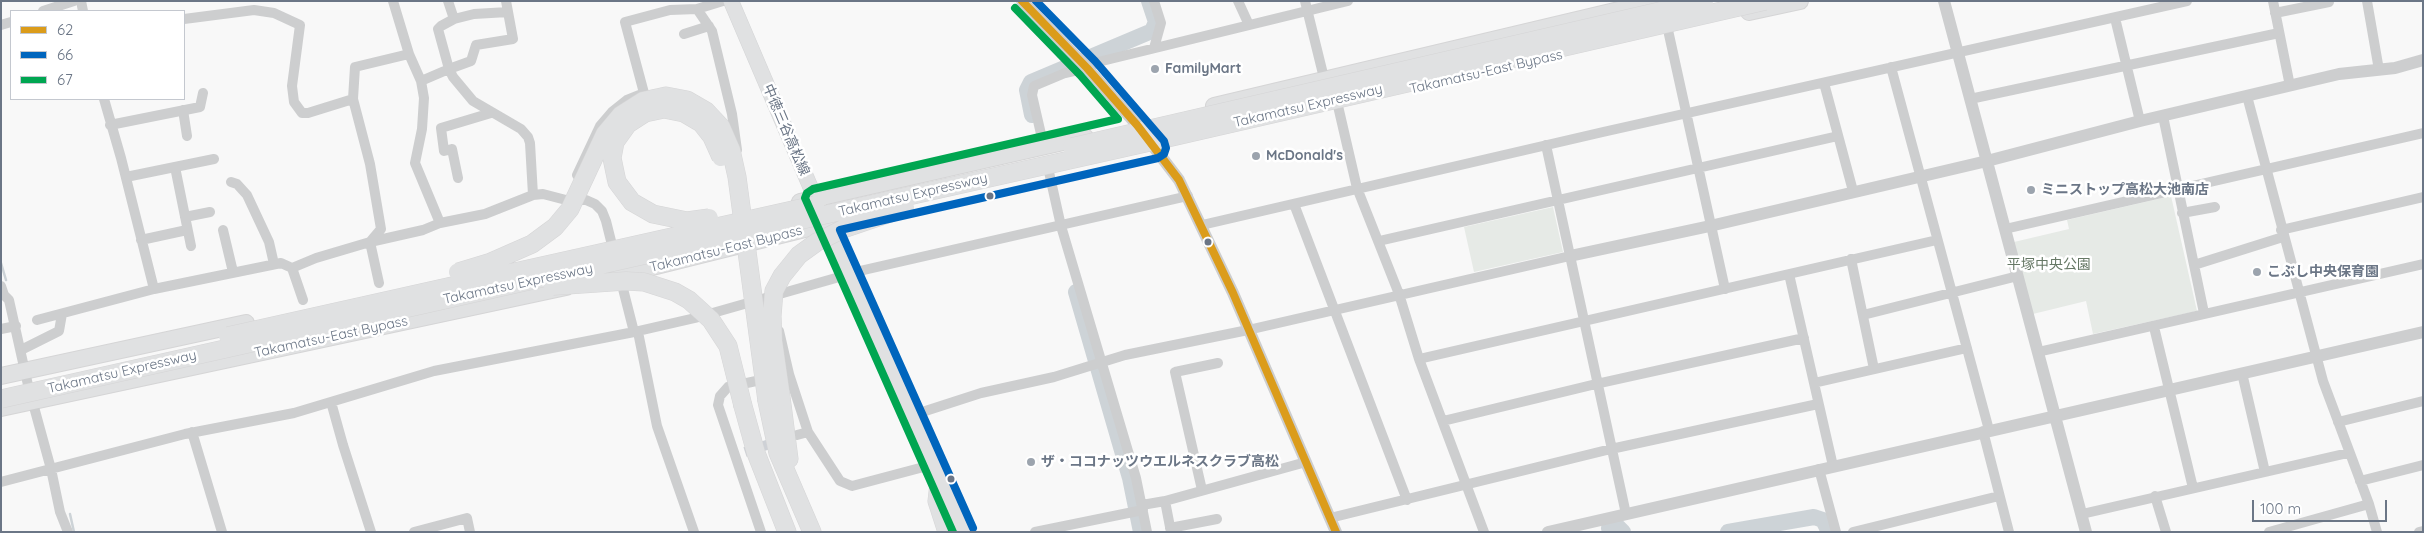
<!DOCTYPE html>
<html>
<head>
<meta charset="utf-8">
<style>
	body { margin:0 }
	#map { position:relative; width:2424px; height:533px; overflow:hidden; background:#f8f8f8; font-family:Quicksand,sans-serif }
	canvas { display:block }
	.frame { position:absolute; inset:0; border:2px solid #6b7686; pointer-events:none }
	.legend { position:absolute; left:10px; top:10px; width:175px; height:90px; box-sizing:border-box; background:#fff; border:1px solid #c4c8cf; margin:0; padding:6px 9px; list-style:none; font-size:15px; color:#6b7686 }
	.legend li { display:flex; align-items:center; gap:10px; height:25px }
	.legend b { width:25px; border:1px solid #c4c8cf }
	.scale { position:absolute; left:2252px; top:500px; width:135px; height:22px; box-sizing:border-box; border:2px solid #6b7686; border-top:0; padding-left:6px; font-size:15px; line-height:18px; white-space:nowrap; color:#6b7686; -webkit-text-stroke:4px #fff; paint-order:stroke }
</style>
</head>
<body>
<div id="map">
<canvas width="2424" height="533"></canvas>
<div class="frame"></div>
<ul class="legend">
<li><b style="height:6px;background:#db9c1b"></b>62</li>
<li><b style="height:6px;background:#0065bd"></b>66</li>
<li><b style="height:6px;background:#00a651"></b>67</li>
</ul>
<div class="scale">100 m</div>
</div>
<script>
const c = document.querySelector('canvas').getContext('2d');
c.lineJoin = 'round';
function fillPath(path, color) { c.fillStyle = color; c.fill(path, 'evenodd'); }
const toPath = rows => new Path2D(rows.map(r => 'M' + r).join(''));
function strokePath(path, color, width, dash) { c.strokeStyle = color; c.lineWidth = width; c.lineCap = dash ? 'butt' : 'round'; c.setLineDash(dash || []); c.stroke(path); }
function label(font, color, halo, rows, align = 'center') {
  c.font = font + ' Quicksand,"Noto Sans JP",sans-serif'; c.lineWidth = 5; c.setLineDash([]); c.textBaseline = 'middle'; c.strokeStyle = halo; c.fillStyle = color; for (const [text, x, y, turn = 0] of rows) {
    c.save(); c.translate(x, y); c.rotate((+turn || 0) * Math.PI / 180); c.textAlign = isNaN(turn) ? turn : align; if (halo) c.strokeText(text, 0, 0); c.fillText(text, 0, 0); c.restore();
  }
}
fillPath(toPath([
	[2171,196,2197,311,2093,334,2086,301,2033,314,2014,242,2069,229,2067,220],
	[1553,207,1563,252,1474,272,1464,227]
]), '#e6eae6');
strokePath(toPath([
	[1,263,6,280],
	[70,514,74,532]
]), '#cdd3d7', 2.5);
strokePath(toPath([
	[1032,115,1027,90,1031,82,1152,31,1156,22,1149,1],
	[1076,292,1130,478,1141,532],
	[1610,532,1609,528,1618,527,1623,532],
	[1728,532,1814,517,1823,520,1829,532]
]), '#cdd3d7', 16);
strokePath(toPath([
	[745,452,779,441]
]), '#ced1d6', 10, [10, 5]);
const primary = toPath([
	[731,1,848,275,882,345,964,532]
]);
const trunk = toPath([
	[1749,12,1800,1],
	[1214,106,1657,1],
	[800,202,1085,137],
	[612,277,841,220],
	[1,376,246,323],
	[1,408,566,287]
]);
const motorway = toPath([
	[781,397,789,459],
	[767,401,778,453,812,532],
	[743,406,756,453,787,532],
	[940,475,937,501,947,532]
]);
strokePath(primary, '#d4d5d6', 16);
strokePath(trunk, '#d5d5d6', 18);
strokePath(motorway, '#d5d5d6', 19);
strokePath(toPath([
	[81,1,83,11],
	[393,1,409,54,421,81,449,69,453,77,473,101,521,129,528,137,530,143,533,195,543,194,566,200,586,200,595,204,602,211,606,221,614,253],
	[448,1,454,19],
	[506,1,513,39,476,45,471,61,449,69,438,29,441,26,454,19,474,14,508,12],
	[1154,1,1161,23,1154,48],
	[1238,1,1249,25],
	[1305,1,1324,78],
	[2273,1,2290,86],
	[2367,1,2379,70],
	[697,9,712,31,732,114,737,150],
	[43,11,74,1],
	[2275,13,2329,2],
	[2115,18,2140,121],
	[184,19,254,10,274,13,300,25,292,86,294,102,302,113,308,113,353,99,355,67,409,54],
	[1,25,11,22],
	[1668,30,1725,289],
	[684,34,709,26],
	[1891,67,1989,430],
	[421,81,424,98,422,129,415,163,440,223],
	[1824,83,1853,191],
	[644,93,625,22,670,10,697,9,723,1],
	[2247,96,2323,381,2369,504,2377,532],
	[104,99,121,158,154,289,281,263,292,268,303,300],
	[353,99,370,164,381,229,370,242],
	[1970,99,2279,33],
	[1338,106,1357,188,1399,294,1419,359,1484,532],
	[183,110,187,136],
	[2163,116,2204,313],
	[110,125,200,107,203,93],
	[1546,145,1626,514],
	[1044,147,1032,95,1034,86,1065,73,1087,68,1098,62,1348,1],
	[175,167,191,246],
	[1049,172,1061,226,1136,478,1147,532],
	[577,175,600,126,612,112,627,100,642,94],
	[126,177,214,159],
	[458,178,452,149,444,151,441,128,491,113],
	[231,182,237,184,247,195,269,242,274,264],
	[1294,204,1407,500],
	[2182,213,2215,207],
	[185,217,210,212],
	[1202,225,1603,132,2187,1],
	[2005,229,2423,133],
	[223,230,233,272],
	[2281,230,2423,197],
	[141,240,187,230],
	[1379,241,1838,136],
	[370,242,423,230,440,223,485,214,533,195],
	[1851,259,1874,369],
	[2194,265,2283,237],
	[292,268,316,258,370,242,379,283],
	[1789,274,1833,466],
	[620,277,634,332],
	[1,286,4,295,9,300,28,385,51,469,60,512,68,532],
	[1863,315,2018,276],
	[37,320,154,289],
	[2154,327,2193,488],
	[1,329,16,326],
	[638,332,657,426,694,532],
	[21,350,59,331,62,314],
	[2038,352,2423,264],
	[1419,359,1937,240],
	[2242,373,2265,472],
	[789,374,808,432,840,481,852,486,935,464],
	[1814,383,1967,348],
	[331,402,343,445,371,532],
	[913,415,981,393,1054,377,1125,355,1248,330,1570,256],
	[1443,421,1596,384,1804,338],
	[2338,422,2423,401],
	[1983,431,2009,532],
	[192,432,222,532],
	[797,435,808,432],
	[1819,469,1836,532],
	[2360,481,2423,465],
	[1,482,185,434,294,413,434,371,634,332,695,318,864,270,1188,196],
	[1202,490,1175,372,1218,363],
	[2155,496,2166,532],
	[1165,501,1171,532],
	[1142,505,1165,501,1306,462],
	[2082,514,2348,453],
	[1330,518,1611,449,1818,404],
	[1170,528,1217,519],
	[414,532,467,518,470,532],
	[761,532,718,405,720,396,728,387,789,374,779,331],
	[1035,532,1143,510],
	[1853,532,1999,496],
	[2269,532,2369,504],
	[2419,532,2423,531]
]), '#cdcecf', 10);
strokePath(toPath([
	[1022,1,1087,68,1137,125,1179,180,1233,293,1336,532],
	[1944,1,2086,532],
	[1570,256,1710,226,1987,161,2140,121,2339,74,2395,68,2423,60],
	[1548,532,2423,332]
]), '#cdcecf', 12);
strokePath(primary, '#e0e1e2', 15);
strokePath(trunk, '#e0e1e2', 16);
strokePath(motorway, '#e0e1e2', 18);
const motorwayBridge = toPath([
	[1072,147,1704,1],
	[709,218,687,221,653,214,632,202,617,182,612,158,615,142,628,124,645,113,664,109,684,113,701,123,712,137,721,157],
	[458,272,491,262,532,244,555,227,570,209,605,134,621,115,643,101,666,96,687,100,706,111,721,127,731,150,737,177,767,401],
	[553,286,626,281,644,282,675,292,689,300,711,320,728,346,743,406],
	[228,336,815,205],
	[781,397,773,341,772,316,774,291,782,276,799,255,817,242,843,229,905,208],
	[1,399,1159,140,1765,1]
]);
strokePath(motorwayBridge, '#d5d5d6', 19, []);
strokePath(motorwayBridge, '#e0e1e2', 18);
strokePath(toPath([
	[1022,1,1087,68,1137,125,1179,180,1233,293,1336,532]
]), '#db9c1b', 8);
strokePath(toPath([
	[973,528,840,230,1158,158,1164,154,1166,148,1164,141,1095,61,1036,1]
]), '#0065bd', 8);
strokePath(toPath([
	[953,532,805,198,807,193,813,189,1118,119,1080,75,1015,8]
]), '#00a651', 8);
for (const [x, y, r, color] of [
	[1155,69,5,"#9ca4ae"],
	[1256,156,5,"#9ca4ae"],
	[2031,190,5,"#9ca4ae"],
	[990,196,4.5,"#6b7686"],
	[1208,242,4.5,"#6b7686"],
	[2257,272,5,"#9ca4ae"],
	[1031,462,5,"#9ca4ae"],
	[951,479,4.5,"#6b7686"]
]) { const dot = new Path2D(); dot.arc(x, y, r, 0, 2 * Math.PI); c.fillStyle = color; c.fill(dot); strokePath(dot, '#fff', 2); }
label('bold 14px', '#6b7686', '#fff', [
	["FamilyMart",1165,69],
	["McDonald's",1266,156],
	["ミニストップ高松大池南店",2041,190],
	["こぶし中央保育園",2267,272],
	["ザ・ココナッツウエルネスクラブ高松",1041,462]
], 'left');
label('14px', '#6b7686', '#fff', [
	["Takamatsu-East Bypass",1486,72,-13],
	["Takamatsu Expressway",1308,106,-13],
	["中徳三谷高松線",786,130,67],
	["Takamatsu Expressway",913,195,-13],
	["Takamatsu-East Bypass",726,249,-14],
	["Takamatsu Expressway",518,284,-12],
	["Takamatsu-East Bypass",331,337,-12],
	["Takamatsu Expressway",122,372,-13]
]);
label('14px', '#667865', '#fff', [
	["平塚中央公園",2049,265]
]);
</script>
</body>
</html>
